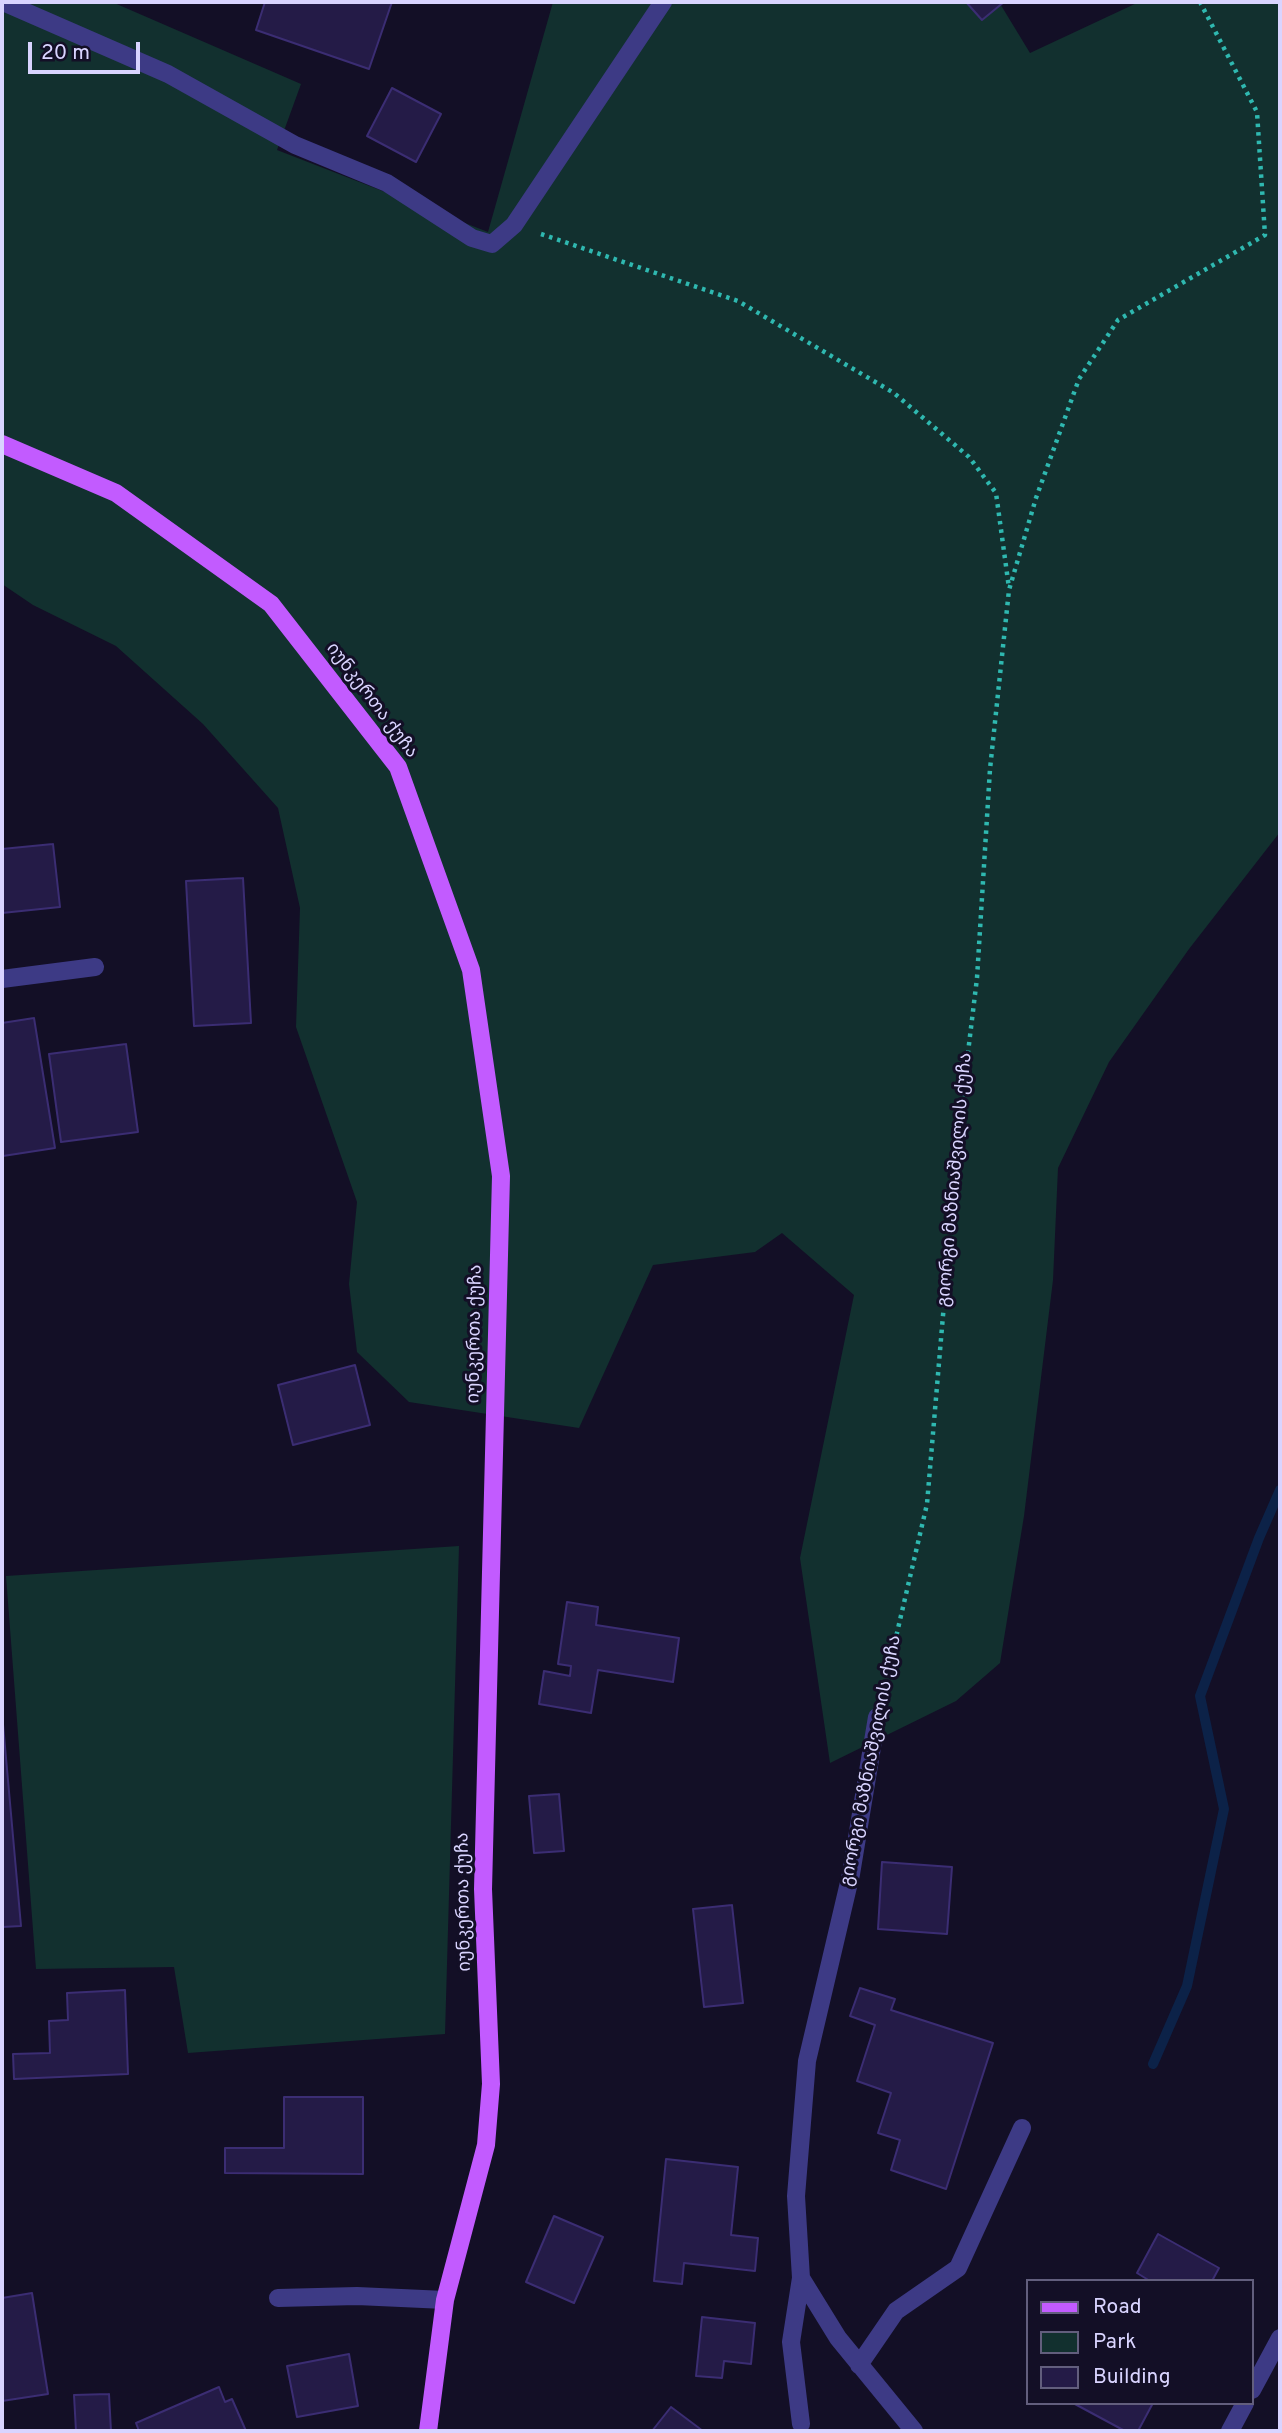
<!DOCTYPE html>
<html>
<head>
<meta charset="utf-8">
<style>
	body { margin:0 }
	#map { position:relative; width:1282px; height:2433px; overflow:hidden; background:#130f26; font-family:Overpass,sans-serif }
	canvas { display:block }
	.frame { position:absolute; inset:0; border:4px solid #d9d4ff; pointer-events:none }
	.legend { position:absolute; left:1026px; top:2279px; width:228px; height:126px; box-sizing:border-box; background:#130f26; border:2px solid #625e7d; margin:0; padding:9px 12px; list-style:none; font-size:21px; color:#d9d4ff }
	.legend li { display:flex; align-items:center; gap:14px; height:35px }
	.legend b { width:35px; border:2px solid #625e7d }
	.scale { position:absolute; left:28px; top:42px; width:112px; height:32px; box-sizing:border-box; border:4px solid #d9d4ff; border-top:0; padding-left:9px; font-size:21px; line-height:24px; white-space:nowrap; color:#d9d4ff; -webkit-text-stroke:5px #130f26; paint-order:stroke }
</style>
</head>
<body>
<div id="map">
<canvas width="1282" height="2433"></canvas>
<div class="frame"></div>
<ul class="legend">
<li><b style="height:9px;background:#c25bff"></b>Road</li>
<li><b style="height:19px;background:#12302f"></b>Park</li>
<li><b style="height:19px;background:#241b47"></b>Building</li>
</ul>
<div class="scale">20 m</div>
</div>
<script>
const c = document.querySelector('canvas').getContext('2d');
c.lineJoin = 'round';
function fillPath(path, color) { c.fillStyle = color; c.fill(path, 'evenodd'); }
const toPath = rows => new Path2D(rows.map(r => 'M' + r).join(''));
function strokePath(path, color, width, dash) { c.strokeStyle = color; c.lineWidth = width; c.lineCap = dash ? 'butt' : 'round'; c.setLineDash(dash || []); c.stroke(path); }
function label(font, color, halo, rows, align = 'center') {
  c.font = font + ' Overpass,"Noto Sans Georgian",sans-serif'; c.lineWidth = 6; c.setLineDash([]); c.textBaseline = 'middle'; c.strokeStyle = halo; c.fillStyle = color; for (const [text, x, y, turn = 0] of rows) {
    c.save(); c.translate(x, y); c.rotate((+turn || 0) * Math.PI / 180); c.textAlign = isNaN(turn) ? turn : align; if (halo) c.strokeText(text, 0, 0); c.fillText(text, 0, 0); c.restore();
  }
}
fillPath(toPath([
	[2,2,112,2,301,84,277,150,488,232,553,2,999,2,1030,53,1139,2,1280,2,1280,832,1189,949,1109,1062,1058,1168,1053,1280,1024,1516,1000,1663,956,1701,830,1763,800,1558,854,1295,782,1233,755,1252,653,1265,579,1428,409,1402,357,1352,349,1284,357,1202,296,1027,300,908,278,808,203,724,116,646,33,605,2,584],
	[459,1546,445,2034,188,2053,174,1967,36,1969,6,1576]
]), '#12302f');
strokePath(toPath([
	[1153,2064,1187,1986,1224,1809,1200,1696,1259,1538,1280,1490]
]), '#0c2248', 10);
const building = toPath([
	[265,2,392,2,369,69,256,30,265,2],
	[966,2,1004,2,982,20,966,2],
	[392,88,441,114,416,162,367,136,392,88],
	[53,844,60,907,2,913,2,849,53,844],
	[243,878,251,1023,194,1026,186,881,243,878],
	[34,1018,55,1148,3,1156,2,1023,34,1018],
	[126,1044,138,1132,61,1142,49,1054,126,1044],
	[355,1365,370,1425,293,1445,278,1385,355,1365],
	[567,1602,598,1607,596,1625,679,1638,673,1682,598,1670,591,1713,539,1704,544,1671,570,1676,571,1666,558,1664,567,1602],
	[2,1713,21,1926,2,1927,2,1713],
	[559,1794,564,1851,534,1853,529,1796,559,1794],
	[882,1862,952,1867,947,1934,878,1929,882,1862],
	[732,1905,743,2003,704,2007,693,1909,732,1905],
	[860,1988,895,1999,891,2010,993,2043,946,2189,891,2170,900,2140,878,2133,891,2093,857,2081,875,2025,850,2016,860,1988],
	[125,1990,128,2074,14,2079,13,2054,50,2053,49,2021,68,2020,67,1993,125,1990],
	[284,2097,363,2097,363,2174,225,2173,225,2148,284,2148,284,2097],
	[666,2159,738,2167,731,2235,758,2238,755,2271,684,2263,682,2284,654,2281,666,2159],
	[554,2216,603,2237,574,2303,526,2282,554,2216],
	[1158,2234,1219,2268,1212,2281,1150,2281,1137,2273,1158,2234],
	[32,2293,48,2394,2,2401,2,2298,32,2293],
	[702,2317,755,2323,751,2364,724,2361,722,2378,696,2376,702,2317],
	[349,2354,358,2406,297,2417,287,2366,349,2354],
	[219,2387,225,2402,232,2399,246,2431,139,2431,136,2423,219,2387],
	[109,2394,111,2431,76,2431,74,2395,109,2394],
	[1073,2403,1153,2403,1138,2431,1125,2431,1073,2403],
	[671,2407,703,2431,652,2431,671,2407]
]);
fillPath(building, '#241b47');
strokePath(building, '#3b2d73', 2);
strokePath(toPath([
	[541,234,738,301,894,393,969,457,996,493,1009,588],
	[883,1693,927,1504,959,1127,977,978,990,769,1009,590,1036,498,1079,379,1118,320,1265,235,1257,112,1200,2]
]), '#2fb8b0', 4.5, [3.5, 5]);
strokePath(toPath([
	[3,2,168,74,295,145,387,183,472,238,492,244,514,225,663,2],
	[2,979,95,967],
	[877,1717,851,1874,807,2061,796,2196,801,2278,838,2338,914,2431],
	[278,2298,357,2296,445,2300],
	[859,2365,896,2311,958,2268,1022,2128],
	[1252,2390,1280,2338],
	[801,2424,791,2342,801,2278],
	[1230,2431,1245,2403]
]), '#3d3a85', 18);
strokePath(toPath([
	[2,444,116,493,271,604,398,767,471,970,501,1176,483,1889,491,2084,486,2145,445,2300,428,2431]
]), '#c25bff', 18);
label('18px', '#d9d4ff', '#130f26', [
	["იუნკერთა ქუჩა",371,701,53],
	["გიორგი მაზნიაშვილის ქუჩა",956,1180,-85],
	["იუნკერთა ქუჩა",476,1334,-89],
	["გიორგი მაზნიაშვილის ქუჩა",872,1761,-79],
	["იუნკერთა ქუჩა",465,1902,-91]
]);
</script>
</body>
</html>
